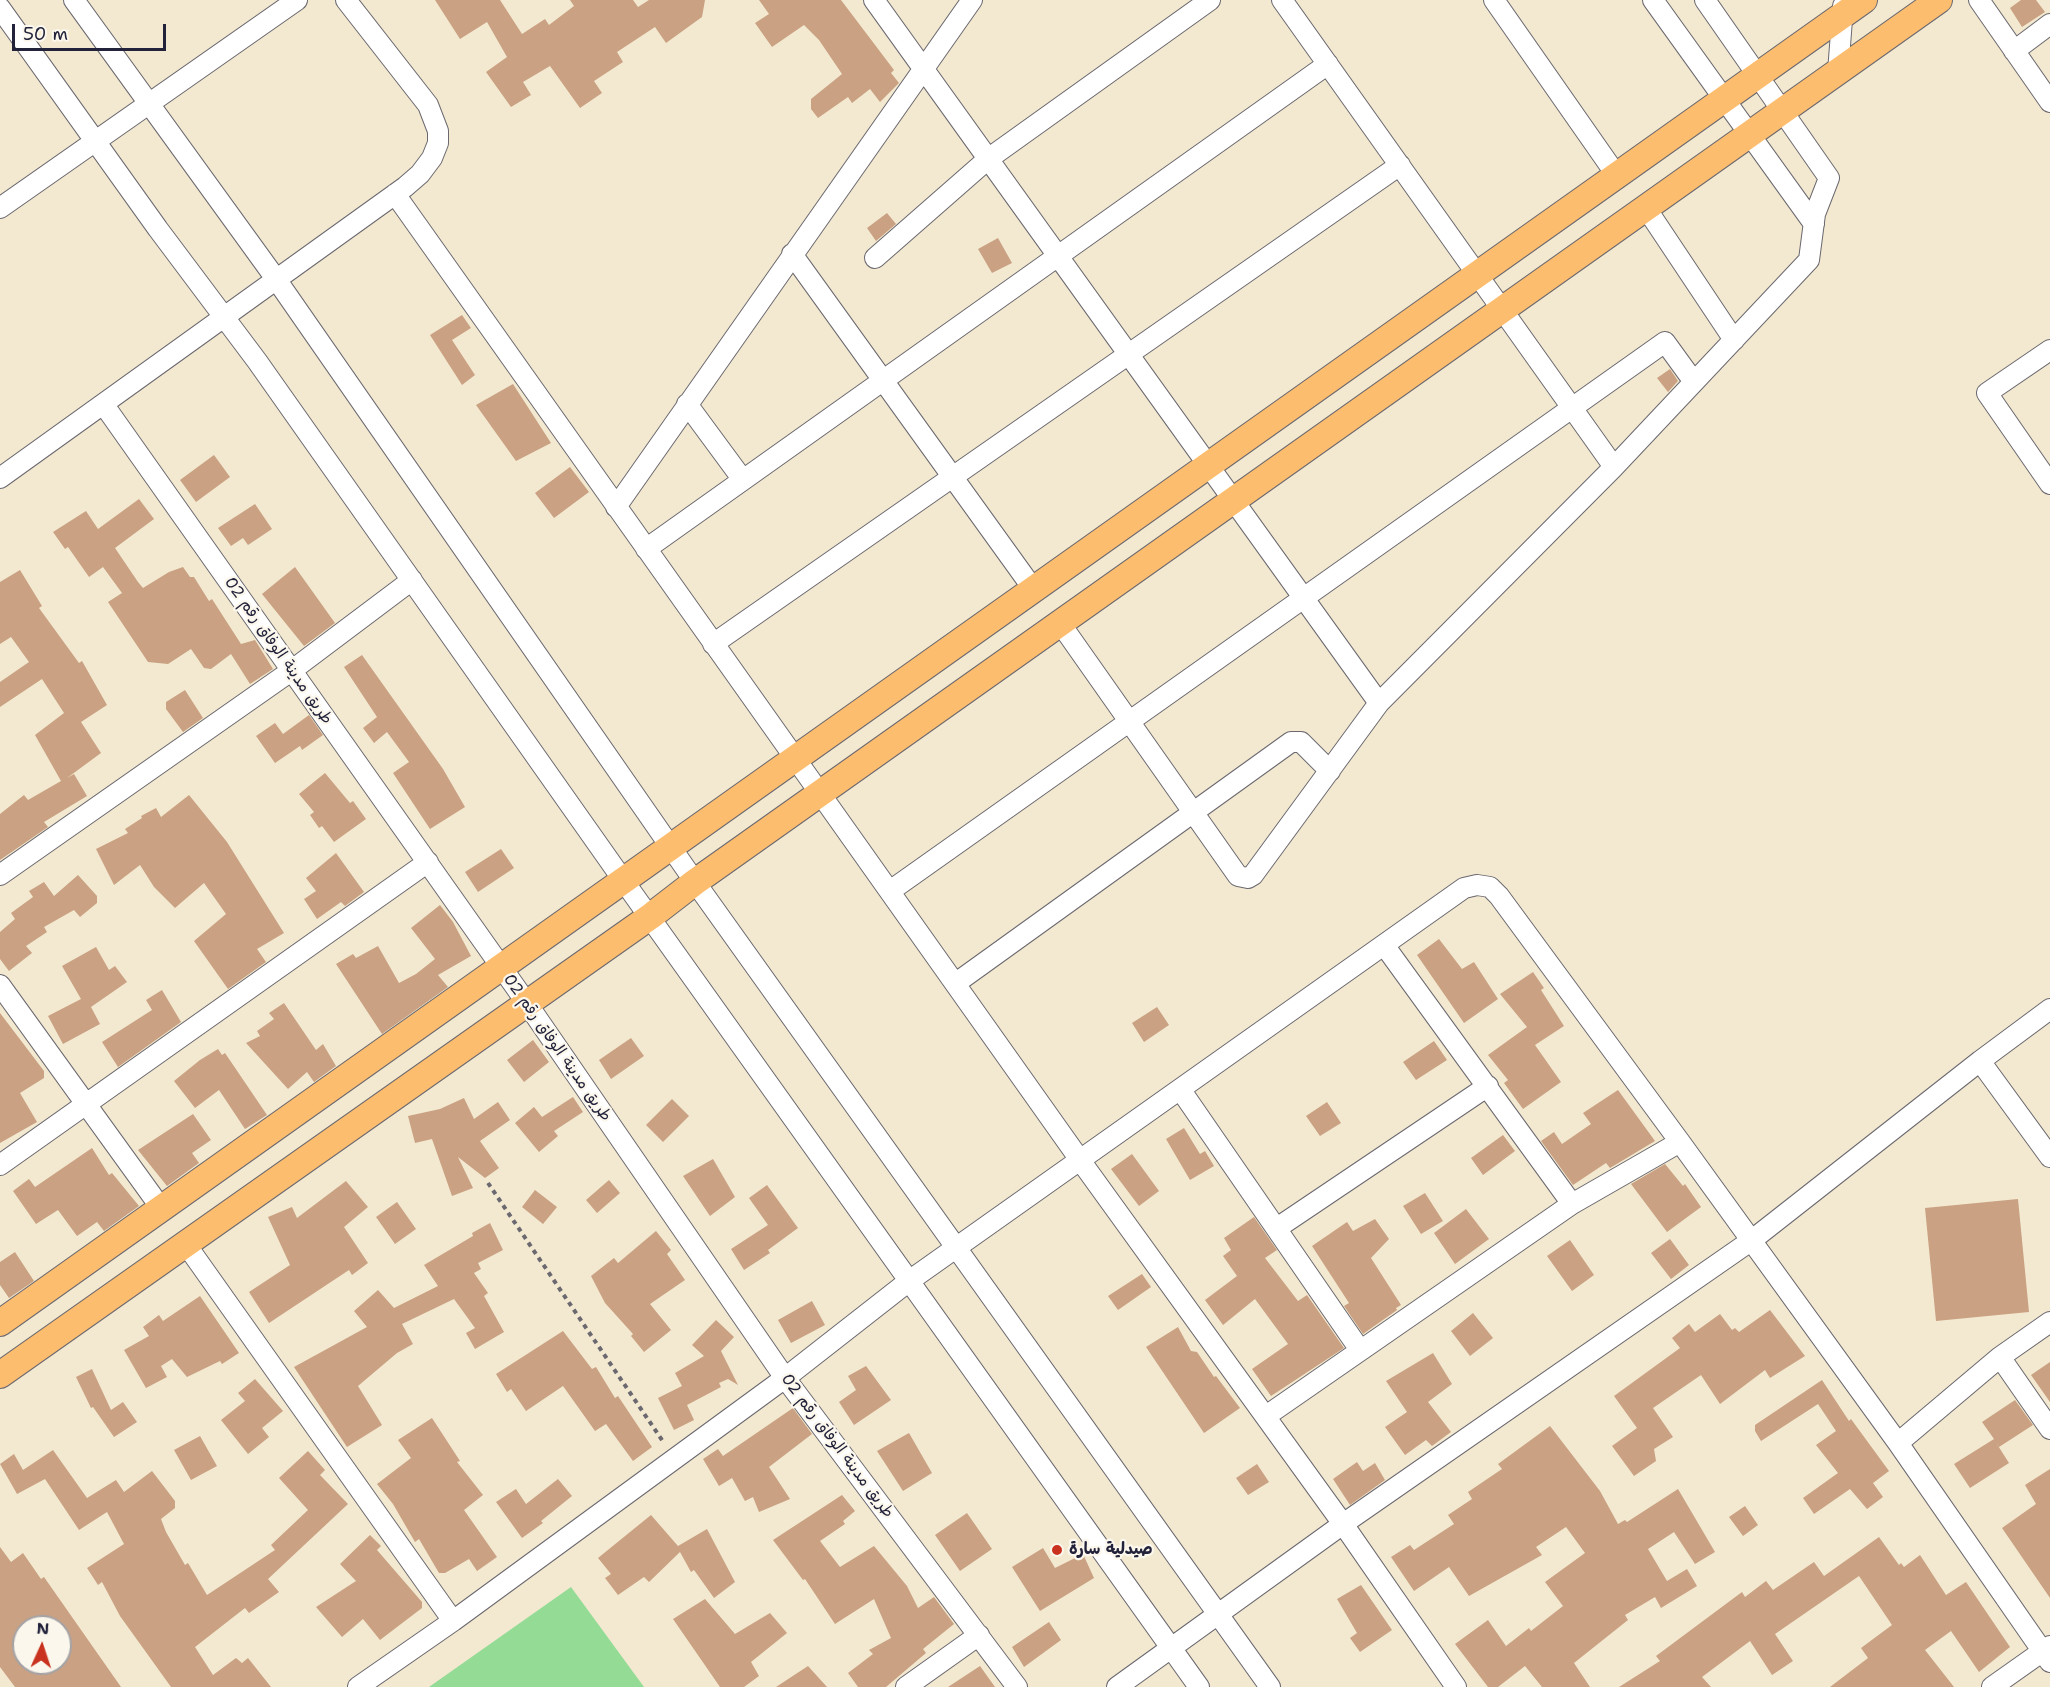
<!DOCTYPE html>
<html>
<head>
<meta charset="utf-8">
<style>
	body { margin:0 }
	#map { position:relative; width:2050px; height:1687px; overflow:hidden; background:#f2e9d0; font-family:"Shantell Sans",sans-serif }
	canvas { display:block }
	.north { position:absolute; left:12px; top:1615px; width:60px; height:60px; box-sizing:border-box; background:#fbf7ec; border:2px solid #a4a2a5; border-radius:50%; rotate:3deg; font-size:16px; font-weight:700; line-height:24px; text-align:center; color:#22223b }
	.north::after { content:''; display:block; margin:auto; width:21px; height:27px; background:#c8321e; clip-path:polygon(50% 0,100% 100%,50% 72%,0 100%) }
	.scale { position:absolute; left:12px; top:24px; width:154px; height:27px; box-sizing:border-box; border:3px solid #22223b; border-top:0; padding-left:8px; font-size:18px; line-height:21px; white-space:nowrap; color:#22223b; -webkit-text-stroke:4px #fbf7ec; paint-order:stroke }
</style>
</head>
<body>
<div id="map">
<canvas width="2050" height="1687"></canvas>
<div class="north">N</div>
<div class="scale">50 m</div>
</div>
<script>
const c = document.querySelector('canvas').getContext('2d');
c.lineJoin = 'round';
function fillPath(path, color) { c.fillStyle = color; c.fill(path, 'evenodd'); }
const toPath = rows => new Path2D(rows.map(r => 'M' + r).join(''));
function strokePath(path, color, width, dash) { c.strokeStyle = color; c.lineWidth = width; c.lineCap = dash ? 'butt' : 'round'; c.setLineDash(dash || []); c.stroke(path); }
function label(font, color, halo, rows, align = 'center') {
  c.font = font + ' "Shantell Sans","Playpen Sans Arabic",sans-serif'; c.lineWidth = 4.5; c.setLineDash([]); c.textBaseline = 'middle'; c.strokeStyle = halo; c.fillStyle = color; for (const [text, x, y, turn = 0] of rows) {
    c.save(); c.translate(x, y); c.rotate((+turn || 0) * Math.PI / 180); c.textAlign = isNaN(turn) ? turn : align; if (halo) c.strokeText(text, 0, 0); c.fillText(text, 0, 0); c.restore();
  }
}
fillPath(toPath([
	[571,1587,644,1687,429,1687]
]), '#94db96');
fillPath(toPath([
	[435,0,500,0,522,34,545,19,549,25,574,6,570,0,633,0,638,7,649,0,705,0,702,17,666,43,655,27,617,52,623,62,594,81,602,93,580,108,550,66,523,82,531,95,511,107,486,72,507,57,487,22,460,39],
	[759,0,841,0,894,70,891,73,899,83,880,102,870,89,852,103,848,97,818,118,811,109,811,99,842,74,819,40,804,25,772,47,755,23,769,14],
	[2021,0,2036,0,2045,12,2022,27,2010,8],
	[887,213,896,224,876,241,867,228],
	[998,238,1012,263,992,273,978,249],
	[462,315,471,328,452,340,475,375,462,385,430,335],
	[1670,369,1678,381,1668,392,1657,378],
	[513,384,551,443,516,461,476,405],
	[214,455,230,477,196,502,180,480],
	[570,467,589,492,554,518,535,493],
	[139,499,154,519,115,548,138,582,143,588,169,572,183,567,190,577,194,577,209,601,212,599,241,644,255,640,273,669,250,684,231,654,211,669,204,668,191,649,168,664,148,662,108,602,122,593,103,567,89,577,68,547,65,549,53,532,86,511,98,529],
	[255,504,272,529,248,545,243,538,231,546,218,528],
	[295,567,335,623,304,646,262,594],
	[20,570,42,606,39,608,79,663,82,661,107,705,81,722,101,753,67,778,74,774,87,796,44,822,48,827,0,860,0,814,24,795,28,800,61,781,35,735,64,713,42,679,0,707,0,682,29,662,11,637,0,644,0,582],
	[362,655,443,769,465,807,430,829,393,773,409,762,387,732,374,743,363,728,377,717,344,667],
	[185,690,203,718,183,732,166,709,166,702],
	[309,715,323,735,302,750,300,746,275,763,256,736,275,723,283,734],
	[325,773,350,803,353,801,366,819,334,842,322,826,319,828,310,815,314,812,299,794],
	[189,795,227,842,284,933,257,949,266,962,228,989,194,941,226,914,204,883,175,908,154,887,140,865,114,885,96,849,128,833,125,829,142,818,141,816,156,808,161,817],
	[501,849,514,868,478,892,465,872],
	[336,853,364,892,345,906,341,902,317,919,304,899,316,891,306,878],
	[78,875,97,896,97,903,80,917,74,910,44,927,47,932,26,946,32,953,9,971,0,959,0,932,15,919,11,913,33,897,29,891,44,882,54,896],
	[440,905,453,922,471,956,438,975,448,987,382,1034,336,964,353,954,356,958,378,946,399,983,416,974,435,959,411,928],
	[1439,939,1462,969,1474,962,1498,999,1464,1023,1417,955],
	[96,947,109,970,115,966,127,982,91,1007,100,1024,63,1044,48,1016,81,999,62,966],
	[1533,972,1544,988,1541,990,1564,1026,1535,1045,1561,1082,1523,1109,1504,1083,1508,1080,1488,1055,1527,1027,1500,994],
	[162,990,181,1022,118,1067,102,1042,152,1010,146,1000],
	[284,1003,316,1050,323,1044,336,1066,314,1082,307,1072,288,1089,246,1043,260,1036,257,1031,274,1019,269,1013],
	[1157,1007,1169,1025,1144,1042,1132,1023],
	[0,1013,44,1071,44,1078,20,1093,37,1122,0,1143],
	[631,1038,644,1056,611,1079,599,1060],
	[533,1040,549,1062,524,1082,507,1060],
	[1434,1041,1447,1060,1416,1080,1403,1062],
	[218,1049,222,1055,225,1053,267,1115,245,1129,219,1090,195,1108,174,1081,200,1060],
	[1618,1090,1655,1141,1610,1168,1606,1163,1573,1185,1541,1141,1554,1132,1562,1144,1591,1124,1583,1113],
	[573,1097,583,1112,554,1131,558,1136,539,1152,515,1123,534,1107,542,1117],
	[464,1098,474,1119,498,1102,510,1120,480,1141,499,1168,485,1178,458,1157,473,1188,452,1196,432,1139,415,1143,408,1116,440,1109],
	[672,1099,689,1116,663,1142,646,1125],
	[1327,1102,1341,1123,1320,1136,1306,1116],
	[193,1114,211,1140,192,1153,199,1163,167,1186,138,1150],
	[1184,1128,1200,1154,1205,1151,1214,1166,1190,1180,1166,1139],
	[1503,1135,1515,1151,1483,1175,1471,1158],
	[92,1148,109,1175,112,1173,139,1206,104,1231,97,1222,77,1236,58,1210,36,1224,13,1191,29,1179,35,1187],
	[1132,1154,1159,1191,1139,1206,1111,1169],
	[713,1159,735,1197,710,1216,683,1176],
	[1665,1164,1683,1186,1685,1184,1701,1207,1667,1232,1631,1184],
	[609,1180,620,1193,597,1213,586,1200],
	[346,1181,368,1207,344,1227,368,1263,352,1275,349,1270,269,1323,249,1292,290,1265,268,1217,292,1207,297,1218],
	[767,1185,798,1228,768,1250,770,1253,744,1270,731,1249,768,1225,749,1198],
	[535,1190,557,1207,543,1224,522,1207],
	[1425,1193,1443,1221,1421,1234,1403,1206],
	[2018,1199,2029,1312,1936,1321,1925,1208],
	[397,1202,416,1229,395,1244,376,1217],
	[1466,1209,1489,1239,1455,1264,1434,1233],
	[1254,1217,1277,1250,1265,1258,1298,1301,1307,1295,1344,1348,1271,1396,1252,1369,1288,1344,1255,1299,1223,1325,1205,1300,1237,1276,1223,1256,1231,1250,1224,1238],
	[1375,1219,1389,1239,1371,1258,1401,1305,1396,1308,1397,1310,1363,1334,1344,1306,1349,1303,1312,1246,1347,1222,1353,1231],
	[490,1223,503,1250,478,1263,481,1269,474,1273,488,1293,484,1296,504,1332,475,1349,466,1333,475,1328,454,1299,402,1324,413,1344,397,1353,358,1386,382,1425,347,1447,294,1367,367,1327,354,1311,378,1290,394,1308,438,1286,424,1265,473,1236,472,1233],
	[656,1231,671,1250,667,1254,685,1280,650,1304,671,1330,644,1352,631,1336,633,1334,605,1303,591,1276,614,1258,618,1263],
	[1670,1239,1689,1265,1671,1279,1651,1253],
	[1570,1240,1594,1275,1572,1291,1547,1256],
	[15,1252,34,1281,9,1298,0,1285,0,1262],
	[1142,1274,1151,1287,1118,1310,1108,1296],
	[200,1296,239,1353,222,1364,220,1361,187,1377,172,1359,161,1366,167,1377,146,1388,124,1350,149,1336,143,1327,159,1315,163,1321],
	[812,1301,825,1325,791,1343,778,1320],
	[1770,1310,1805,1356,1770,1378,1765,1370,1720,1404,1701,1375,1653,1408,1673,1437,1654,1449,1656,1461,1634,1476,1612,1446,1637,1428,1614,1396,1680,1348,1672,1338,1689,1324,1695,1332,1720,1314,1732,1330,1735,1328,1739,1332],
	[1473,1313,1493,1338,1470,1356,1451,1331],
	[716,1320,734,1337,721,1351,738,1385,728,1379,719,1383,721,1387,687,1405,694,1420,674,1430,658,1398,682,1386,675,1373,704,1356,692,1345],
	[1178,1327,1191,1351,1197,1352,1214,1377,1216,1376,1240,1408,1204,1433,1146,1347],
	[563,1331,592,1369,596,1367,615,1398,618,1396,652,1447,633,1461,606,1424,595,1431,563,1386,526,1411,511,1389,507,1392,496,1374],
	[1433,1353,1452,1384,1428,1402,1451,1432,1432,1446,1426,1440,1405,1455,1385,1427,1407,1412,1386,1381],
	[2050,1362,2050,1402,2031,1375],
	[866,1366,891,1400,854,1425,839,1402,856,1390,848,1376],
	[92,1369,111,1410,123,1402,137,1422,114,1437,93,1407,91,1408,76,1377],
	[255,1379,283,1411,262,1428,269,1437,248,1454,221,1420,245,1401,238,1393],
	[1822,1380,1849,1421,1851,1419,1889,1471,1873,1483,1883,1497,1867,1509,1850,1489,1814,1514,1803,1498,1838,1473,1816,1445,1836,1431,1818,1404,1761,1441,1755,1431,1755,1425],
	[2015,1400,2033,1425,1999,1447,1995,1441,2009,1463,1970,1488,1954,1464,1994,1439,1982,1422],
	[793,1408,812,1434,769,1467,790,1499,759,1512,753,1497,745,1501,732,1478,719,1486,703,1459,718,1449,723,1456],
	[432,1418,460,1461,457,1462,483,1495,464,1510,497,1557,477,1571,469,1559,445,1573,439,1573,419,1539,415,1542,393,1504,377,1484,411,1458,398,1440],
	[1550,1426,1600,1491,1618,1524,1625,1520,1627,1522,1678,1489,1715,1552,1695,1564,1674,1532,1648,1549,1667,1581,1687,1569,1697,1586,1661,1608,1655,1597,1625,1615,1628,1620,1574,1663,1590,1687,1542,1687,1525,1666,1498,1687,1488,1687,1455,1644,1488,1620,1506,1646,1529,1628,1531,1631,1563,1606,1545,1582,1585,1553,1566,1527,1536,1547,1542,1555,1469,1596,1449,1567,1414,1591,1391,1557,1410,1545,1414,1550,1454,1524,1448,1515,1472,1499,1468,1492,1502,1469,1498,1464],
	[909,1433,932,1473,903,1491,877,1451],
	[200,1436,217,1466,191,1480,174,1450],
	[53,1450,87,1498,116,1480,124,1492,152,1471,175,1501,175,1508,161,1519,166,1532,185,1565,188,1563,207,1595,275,1550,271,1545,308,1510,279,1478,308,1451,325,1470,320,1475,348,1504,268,1579,279,1592,249,1613,245,1608,195,1647,213,1675,236,1658,242,1663,248,1658,271,1687,171,1687,120,1616,102,1582,98,1585,87,1568,124,1544,107,1512,79,1530,45,1479,17,1494,0,1464,14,1454,23,1470],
	[1357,1462,1363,1471,1375,1463,1385,1480,1350,1505,1333,1479],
	[1257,1464,1269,1482,1248,1495,1236,1478],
	[2050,1469,2050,1598,2002,1528,2036,1504,2025,1485],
	[558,1479,572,1496,541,1521,543,1523,522,1538,496,1502,516,1489,526,1504],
	[842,1495,855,1511,843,1521,845,1524,820,1541,840,1567,874,1546,907,1586,918,1608,934,1597,954,1624,923,1649,926,1653,886,1687,858,1687,848,1673,873,1654,869,1650,891,1638,874,1599,835,1624,805,1579,803,1580,773,1540],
	[1745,1506,1758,1525,1743,1536,1729,1517],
	[967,1513,992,1549,960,1571,935,1535],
	[651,1515,678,1546,707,1529,735,1582,714,1598,694,1570,691,1572,680,1552,649,1582,644,1577,618,1595,605,1578,611,1574,598,1558],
	[370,1535,381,1546,377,1550,422,1602,422,1608,380,1640,363,1619,342,1637,316,1607,356,1581,340,1564],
	[1879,1537,1899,1565,1901,1563,1904,1567,1920,1555,1946,1595,1966,1582,2010,1647,1979,1672,1951,1631,1925,1650,1954,1687,1830,1687,1868,1658,1861,1648,1892,1625,1859,1576,1775,1634,1793,1661,1772,1675,1750,1641,1702,1677,1711,1687,1619,1687,1660,1661,1656,1656,1742,1592,1745,1597,1766,1581,1773,1590,1814,1562,1824,1576],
	[0,1547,11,1562,23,1553,41,1579,44,1577,121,1687,15,1687,0,1667],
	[24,1627,60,1627,60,1663,24,1663],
	[1043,1548,1055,1568,1083,1554,1094,1578,1040,1611,1012,1567],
	[1361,1585,1392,1630,1360,1652,1350,1638,1357,1633,1337,1599],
	[705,1599,735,1634,770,1613,787,1633,751,1662,759,1676,744,1687,720,1687,673,1619],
	[1049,1622,1061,1640,1024,1667,1012,1647],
	[808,1666,827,1687,776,1687],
	[980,1666,995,1687,948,1687]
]), '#caa182');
const minor = toPath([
	[74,0,276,279,695,882,1270,1687],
	[874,0,1379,703],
	[1282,0,1614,467],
	[1494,0,1617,176],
	[1653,0,1814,224],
	[1979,0,2050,102],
	[0,8,158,229,257,361,623,880,1199,1687],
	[2014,51,2050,24],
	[1838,72,1843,6],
	[395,194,1080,1160,1343,1524,1456,1687],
	[0,208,297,0],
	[1646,208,1734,340],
	[792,254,1034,590],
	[875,258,988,159,1210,0],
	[2050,350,1987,393,2050,484],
	[687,404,743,480],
	[104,405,526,1002,785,1378,1017,1687],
	[0,478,405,187,420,174,432,158,438,143,438,131,428,105,346,0],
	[616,507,972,0],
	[646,549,1328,64],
	[1060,623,1238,876,1248,878,1253,875,1379,703,1614,467,1809,260,1815,214,1829,178,1705,0],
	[713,644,1400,165],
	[0,875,291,671,412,580],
	[890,891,1665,342,1694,382],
	[1384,945,1572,1204],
	[956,983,1291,742,1301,742,1330,771],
	[0,985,161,1208],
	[1980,1061,2050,1157],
	[1180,1089,1360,1350],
	[0,1165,428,862],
	[1277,1228,1488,1086],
	[185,1243,453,1621],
	[2000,1357,2050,1429],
	[1266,1416,1572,1204,1680,1142],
	[1898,1443,2000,1357,2050,1322],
	[358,1687,453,1621,785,1378,909,1281,1464,888,1477,885,1490,887,1499,896,1680,1142,1898,1443,2050,1662],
	[906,1687,979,1635],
	[1117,1687,1343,1524,1752,1240,1980,1061,2050,1009],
	[1992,1687,2050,1646]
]);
const major = toPath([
	[0,1323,1864,0],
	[0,1375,651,916,695,882,1939,0]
]);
strokePath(minor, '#6b686f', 22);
strokePath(major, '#6b686f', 28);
strokePath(toPath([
	[488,1183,664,1443]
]), '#6b686f', 4, [4.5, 4.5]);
strokePath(minor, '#fff', 20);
strokePath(major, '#fcbd6f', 26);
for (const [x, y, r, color] of [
	[1057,1550,6,"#c8321e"]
]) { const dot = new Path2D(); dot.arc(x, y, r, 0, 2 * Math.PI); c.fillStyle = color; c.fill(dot); strokePath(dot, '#fbf7ec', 2); }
label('16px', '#22223b', '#fbf7ec', [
	["طريق مدينة الوفاق رقم 02",278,651,55],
	["طريق مدينة الوفاق رقم 02",557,1048,55],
	["طريق مدينة الوفاق رقم 02",837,1446,53]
]);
label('bold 16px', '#22223b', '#fbf7ec', [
	["صيدلية سارة",1069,1550]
], 'left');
</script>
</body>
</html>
